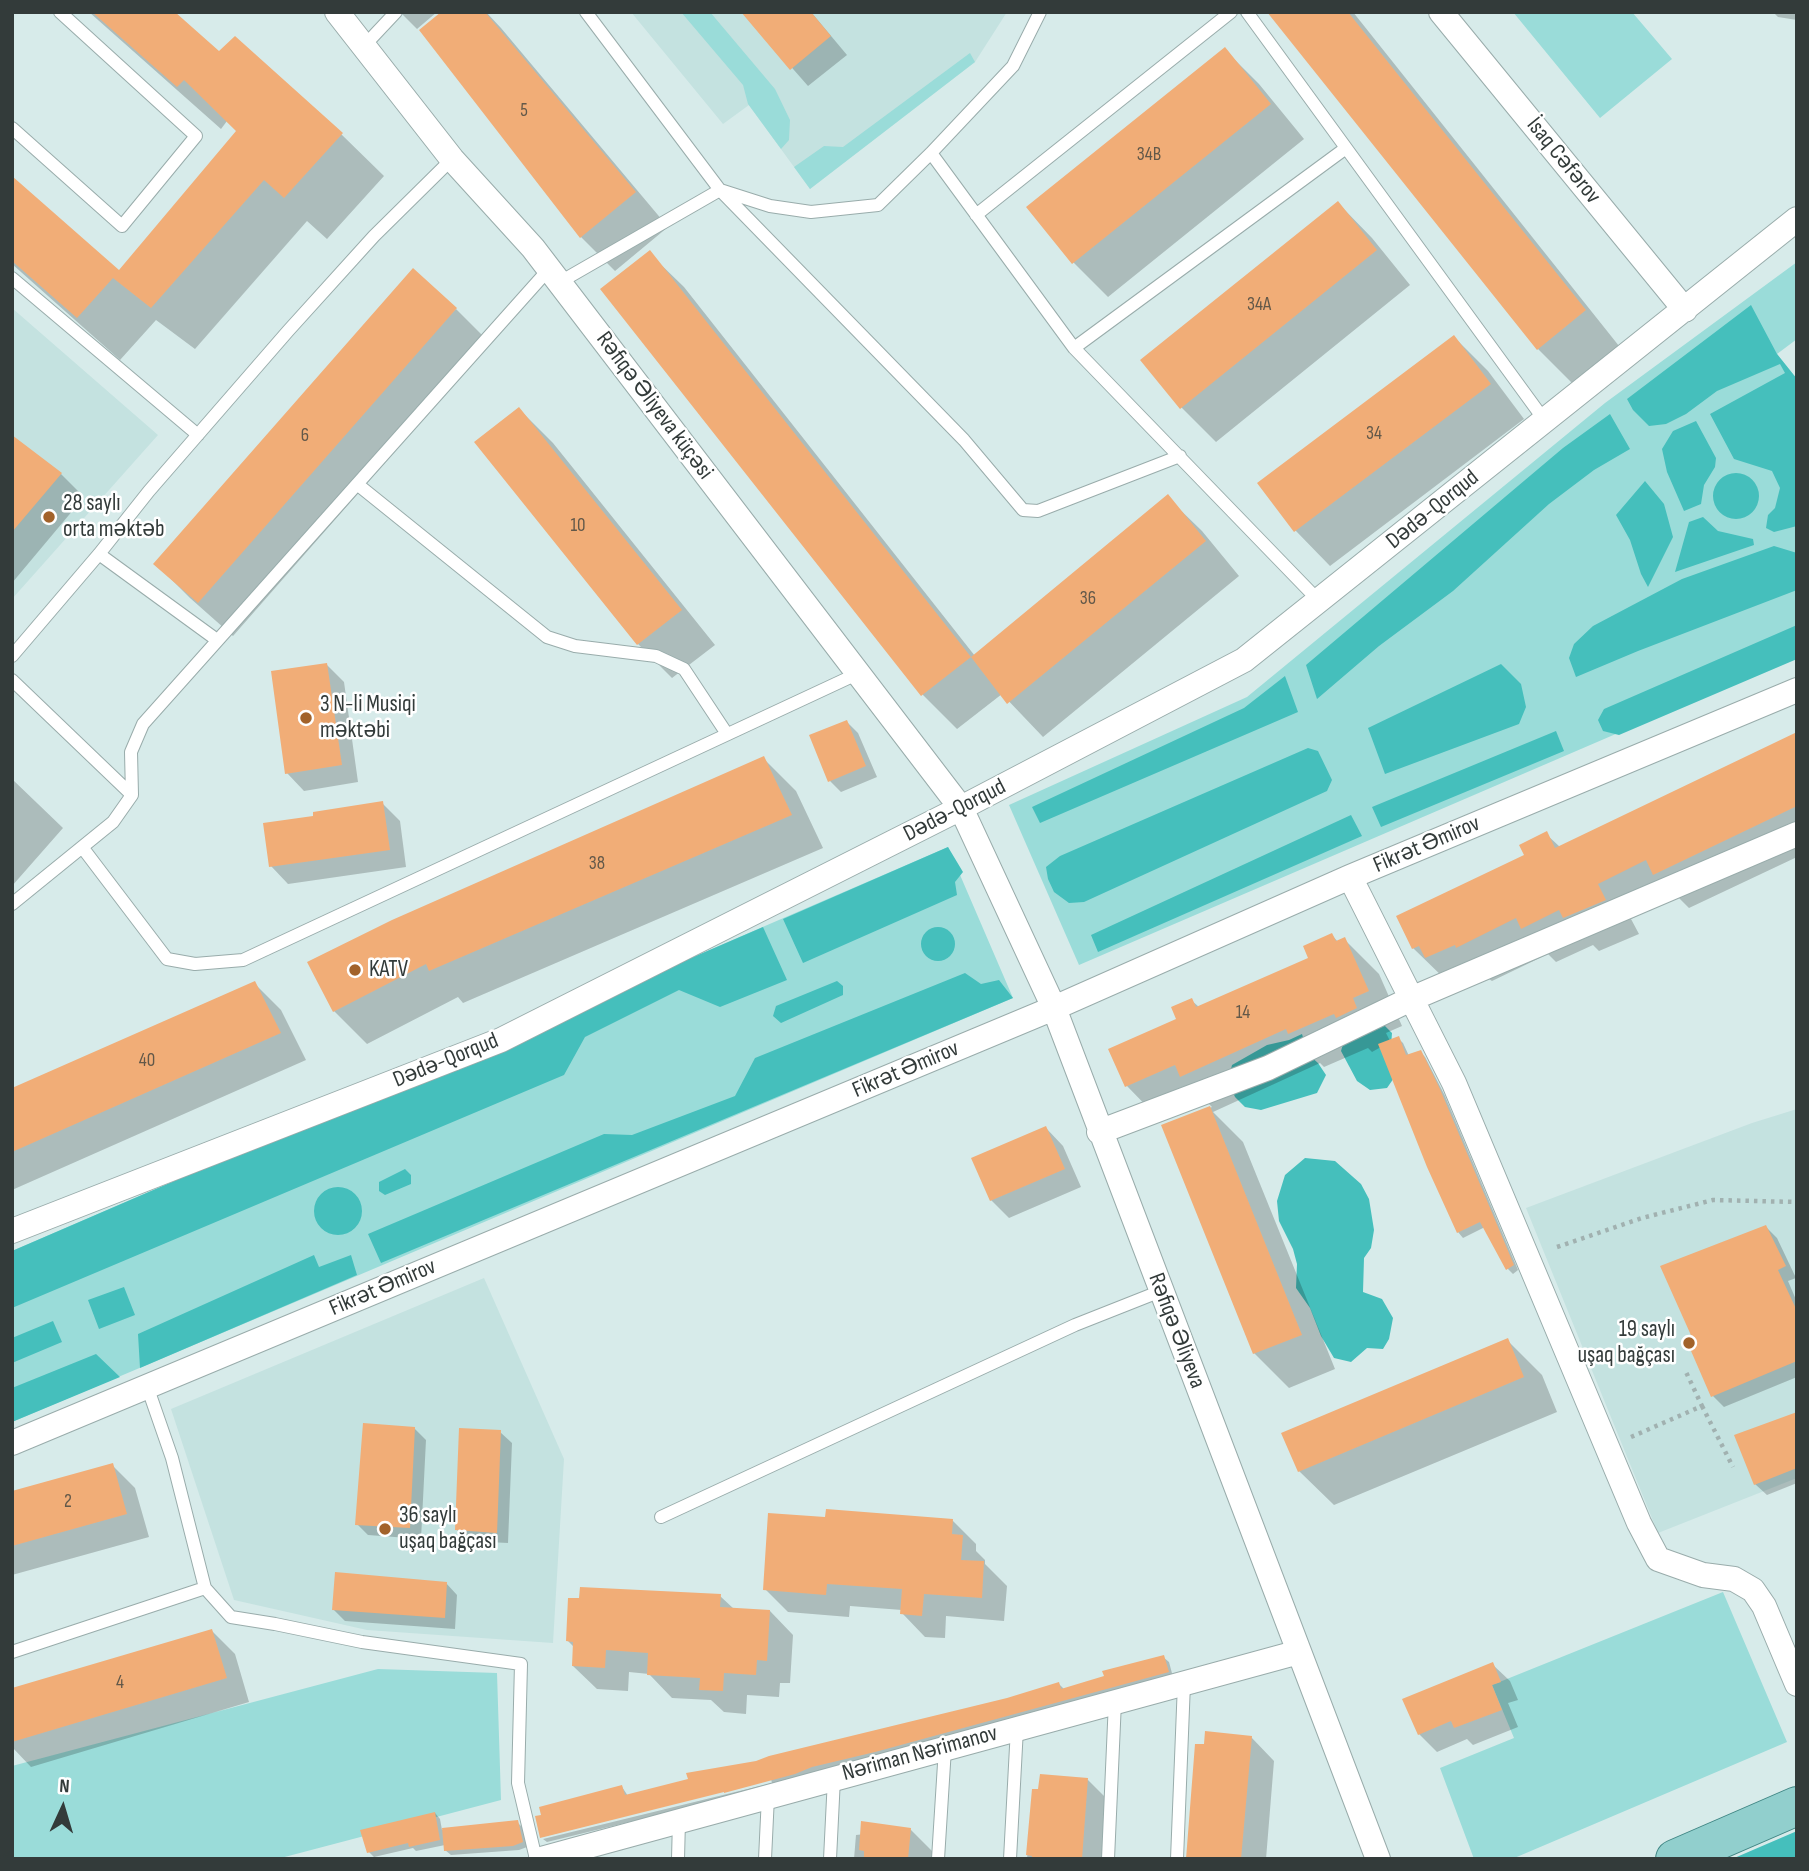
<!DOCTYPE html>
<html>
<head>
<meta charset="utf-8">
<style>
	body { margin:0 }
	#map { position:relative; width:1809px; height:1871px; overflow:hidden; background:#d7ebea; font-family:"Sofia Sans Condensed",sans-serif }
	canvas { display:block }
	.frame { position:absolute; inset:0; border:14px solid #333b3a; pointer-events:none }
	.north { position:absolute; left:28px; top:1773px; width:70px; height:70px; -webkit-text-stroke:5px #fff; paint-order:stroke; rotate:4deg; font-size:19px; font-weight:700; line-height:28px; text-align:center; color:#333b3a }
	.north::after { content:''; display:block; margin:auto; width:24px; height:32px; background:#333b3a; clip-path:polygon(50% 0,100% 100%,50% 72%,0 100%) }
</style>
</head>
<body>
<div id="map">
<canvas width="1809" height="1871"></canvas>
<div class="frame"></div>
<div class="north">N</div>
</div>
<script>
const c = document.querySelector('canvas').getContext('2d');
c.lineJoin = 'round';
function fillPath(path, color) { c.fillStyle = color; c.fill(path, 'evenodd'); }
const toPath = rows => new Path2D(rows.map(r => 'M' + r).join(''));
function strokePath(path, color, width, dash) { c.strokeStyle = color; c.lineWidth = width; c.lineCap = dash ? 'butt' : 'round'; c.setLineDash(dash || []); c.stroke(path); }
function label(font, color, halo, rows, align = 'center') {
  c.font = font + ' "Sofia Sans Condensed",sans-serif'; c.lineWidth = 5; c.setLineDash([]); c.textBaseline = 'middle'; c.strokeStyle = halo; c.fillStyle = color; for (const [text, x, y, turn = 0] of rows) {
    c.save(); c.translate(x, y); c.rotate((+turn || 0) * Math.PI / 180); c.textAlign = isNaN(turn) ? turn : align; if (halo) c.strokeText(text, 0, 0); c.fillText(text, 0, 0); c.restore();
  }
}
fillPath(toPath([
	[631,12,1007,12,975,62,810,189,749,105,723,124],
	[12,308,158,435,12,599],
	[1797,1109,1797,1478,1658,1533,1526,1208,1752,1123],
	[484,1278,564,1459,553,1643,367,1630,234,1600,171,1409]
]), '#c4e2e0');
fillPath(toPath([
	[681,12,710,12,775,89,790,120,789,140,781,149,748,104,743,85],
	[1513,12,1632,12,1672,59,1600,118],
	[970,53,975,62,810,189,794,167,824,146,843,147],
	[1797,262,1797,339,1777,354,1797,379,1797,656,1079,965,1009,805,1247,697,1605,403],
	[948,847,1013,998,12,1422,12,1251],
	[1723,1592,1787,1742,1512,1859,1474,1859,1440,1768,1514,1738,1492,1685],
	[378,1669,497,1673,501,1800,277,1859,12,1859,12,1766]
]), '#9adcd9');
fillPath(toPath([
	[1751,305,1777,354,1797,379,1797,526,1774,532,1766,528,1768,515,1775,508,1780,488,1772,471,1734,459,1710,414,1785,373,1780,364,1717,391,1686,414,1666,424,1649,426,1633,410,1627,399],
	[1610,414,1630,449,1594,470,1549,504,1453,591,1379,646,1317,699,1306,665,1563,448],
	[1696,421,1716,458,1715,467,1704,485,1701,504,1684,511,1667,472,1662,449,1673,431],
	'1713 496a23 23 0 1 1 46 0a23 23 0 1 1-46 0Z',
	[1645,481,1664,504,1673,537,1648,587,1641,574,1630,540,1616,515],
	[1703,517,1718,531,1753,539,1754,545,1675,572,1689,522],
	[1774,546,1797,553,1797,590,1638,651,1576,677,1569,658,1574,644,1593,626,1682,579],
	[1797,625,1797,659,1619,735,1603,731,1598,720,1604,709],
	[1501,664,1521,684,1526,707,1519,724,1385,774,1368,728],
	[1285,676,1298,712,1040,823,1032,807,1244,708],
	[1556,731,1564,751,1381,827,1372,807],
	[1308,748,1318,751,1332,780,1327,791,1084,902,1069,903,1054,892,1048,879,1046,867,1060,856],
	[1351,815,1362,836,1098,952,1091,935],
	[948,847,963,872,955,882,957,895,803,963,783,919],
	'921 944a17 17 0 1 1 34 0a17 17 0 1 1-34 0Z',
	[763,927,787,980,720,1007,679,990,585,1037,564,1075,12,1308,12,1251],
	[965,973,981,984,999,980,1013,998,381,1263,368,1234,604,1134,632,1135,735,1096,755,1058],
	[837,981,843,986,843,995,781,1023,773,1016,776,1006],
	[1380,1021,1392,1033,1391,1046,1396,1075,1387,1088,1370,1090,1357,1081,1341,1051,1343,1044],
	[1302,1034,1308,1054,1318,1063,1326,1075,1317,1093,1261,1110,1245,1107,1235,1097,1228,1081,1232,1065,1267,1045,1289,1040],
	[1305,1158,1335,1161,1361,1184,1369,1199,1374,1230,1371,1248,1364,1258,1363,1292,1382,1299,1393,1318,1389,1339,1383,1349,1367,1348,1351,1362,1334,1358,1321,1336,1310,1308,1296,1288,1297,1264,1293,1249,1279,1221,1277,1201,1285,1175],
	[405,1169,411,1175,411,1184,385,1195,379,1191,379,1182],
	'314 1211a24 24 0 1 1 48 0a24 24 0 1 1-48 0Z',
	[314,1255,319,1267,351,1255,357,1275,140,1368,138,1334],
	[124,1287,135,1315,99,1329,88,1300],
	[53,1321,62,1342,12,1363,12,1338],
	[96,1354,120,1377,12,1422,12,1388],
	[1797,1831,1797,1859,1732,1859]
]), '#45bfbc');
fillPath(toPath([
	[89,12,172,12,219,54,341,134,384,176,327,239,307,221,195,349,156,320,120,360,12,264,12,178,119,272,238,131,227,121,221,129],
	[400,12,437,12,417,29],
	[443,12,486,12,501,28,668,227,615,271,581,237],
	[743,12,811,12,847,55,808,86],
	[1269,12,1353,12,1619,346,1572,383,1538,349],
	[1773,12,1797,12,1797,20,1778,17],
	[1225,50,1259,84,1304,139,1108,297,1073,262],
	[1338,203,1372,238,1410,285,1216,442,1181,407],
	[649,253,684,287,975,656,1167,497,1202,531,1239,576,1043,737,1002,694,957,729,923,695],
	[456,309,490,343,233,636,190,598,156,564],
	[1454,337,1488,371,1524,419,1330,566,1296,531,1259,483],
	[519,409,553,443,715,645,672,678,638,644],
	[12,437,61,474,84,497,12,583],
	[327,665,344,682,358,782,304,791,287,773],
	[847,722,858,733,877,777,841,792,830,781],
	[1797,734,1797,857,1689,908,1677,896,1631,919,1639,934,1599,951,1593,945,1556,962,1548,954,1492,981,1489,979,1461,991,1451,981,1448,982,1413,948,1526,856,1546,834,1560,847],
	[763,758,796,791,823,848,463,1003,458,997,367,1044,334,1011],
	[12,779,63,828,12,886],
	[382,803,400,821,406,867,288,884,271,866,315,817],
	[1332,935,1338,942,1344,939,1379,974,1402,1026,1386,1033,1390,1041,1398,1038,1403,1043,1409,1056,1420,1052,1425,1057,1445,1096,1518,1270,1513,1274,1508,1269,1485,1227,1463,1238,1458,1232,1381,1047,1372,1052,1368,1048,1324,1067,1320,1063,1213,1112,1243,1142,1335,1369,1289,1388,1254,1353,1163,1126,1212,1107,1206,1101,1161,1121,1127,1086,1111,1050,1178,1020,1191,1000,1199,1007,1310,958],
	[254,983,281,1010,306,1060,12,1190,12,1090],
	[1046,1128,1063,1146,1081,1187,1009,1218,991,1200],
	[1766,1227,1777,1238,1796,1278,1788,1281,1797,1302,1797,1377,1724,1407,1713,1396,1696,1343],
	[1508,1341,1542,1375,1557,1412,1334,1505,1299,1471],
	[1797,1413,1797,1483,1767,1495,1755,1484],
	[414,1428,426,1440,421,1539,368,1535,357,1524],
	[500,1432,512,1443,508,1543,468,1541,457,1530],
	[112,1465,135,1488,149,1537,12,1575,12,1493],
	[827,1518,953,1521,976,1544,976,1551,985,1560,985,1564,1007,1586,1004,1621,946,1616,945,1638,925,1637,902,1613,902,1610,850,1606,849,1617,788,1612,765,1589],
	[446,1583,457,1595,455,1629,345,1621,333,1609],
	[720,1596,734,1609,770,1611,793,1635,790,1683,780,1683,779,1697,747,1695,746,1714,724,1712,711,1700,672,1698,649,1674,629,1672,628,1691,597,1689,573,1666,575,1648,568,1641],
	[212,1631,235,1654,249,1702,31,1767,12,1747,12,1690],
	[1163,1657,1169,1662,1173,1677,881,1757,818,1771,769,1788,547,1842,543,1839,772,1783,771,1779,542,1837,537,1818,543,1816,541,1808,622,1787,628,1796,690,1780,688,1774,756,1763,770,1757,1007,1699,1059,1684,1064,1689,1106,1677,1105,1672],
	[1492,1664,1510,1681,1518,1700,1508,1703,1518,1727,1473,1745,1467,1739,1437,1752,1419,1734],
	[1251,1737,1274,1761,1266,1859,1188,1859],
	[1088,1780,1111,1803,1106,1859,1027,1859,1033,1791],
	[435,1813,440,1819,442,1830,517,1822,522,1827,527,1847,519,1850,451,1855,445,1850,445,1845,416,1851,413,1848,374,1857,369,1852],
	[910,1829,934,1853,933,1859,854,1859,856,1835]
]), '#0003');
fillPath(toPath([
	[92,12,175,12,219,51,235,36,343,133,284,198,264,180,151,308,113,278,77,318,12,261,12,176,119,270,236,131,184,80,177,87],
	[441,12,485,12,636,192,580,238,419,30],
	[741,12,811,12,831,36,790,70],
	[1267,12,1348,12,1586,310,1537,350],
	[1225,47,1271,104,1072,264,1026,207],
	[1338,201,1377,250,1180,409,1140,360],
	[650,250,971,657,921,696,600,289],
	[413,268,457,308,198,603,153,564],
	[1454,335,1491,384,1294,532,1257,483],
	[519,407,682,610,637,645,474,442],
	[12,435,62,473,12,532],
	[1168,494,1206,541,1007,704,971,657],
	[327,663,342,765,285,774,271,671],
	[847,720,866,766,828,782,809,735],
	[1797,732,1797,806,1653,875,1646,860,1598,884,1606,900,1563,918,1559,910,1521,929,1516,918,1456,948,1455,945,1425,958,1419,946,1412,949,1396,916,1524,855,1519,845,1547,831,1555,848],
	[764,756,792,815,429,971,426,964,333,1012,307,962,392,920],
	[383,801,390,850,269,867,263,823,313,816,313,812],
	[1332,933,1336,941,1345,937,1369,991,1353,998,1357,1008,1336,1018,1334,1014,1288,1034,1286,1029,1180,1077,1175,1065,1125,1087,1108,1049,1176,1019,1171,1007,1192,998,1196,1007,1308,958,1303,946],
	[255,981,281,1033,12,1152,12,1088],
	[1399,1036,1406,1055,1421,1050,1440,1089,1514,1265,1506,1270,1480,1222,1457,1233,1427,1167,1378,1044],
	[1210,1106,1302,1335,1253,1354,1161,1125],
	[1046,1126,1065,1169,990,1201,971,1158],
	[1766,1225,1786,1266,1778,1270,1797,1311,1797,1361,1711,1397,1688,1344,1694,1342,1660,1266],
	[1508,1338,1524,1377,1298,1472,1281,1433],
	[1797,1412,1797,1468,1754,1485,1734,1435],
	[363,1423,415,1427,410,1528,355,1525],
	[459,1428,501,1430,497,1533,455,1530],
	[113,1463,127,1514,12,1546,12,1491],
	[826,1509,953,1519,952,1534,963,1535,961,1560,984,1561,982,1598,924,1594,922,1616,900,1614,902,1589,827,1584,826,1595,763,1590,768,1513,825,1517],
	[335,1572,447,1582,445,1618,332,1610],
	[580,1587,721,1594,720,1607,770,1610,767,1661,757,1660,756,1675,724,1673,723,1691,699,1690,700,1678,647,1675,648,1653,606,1650,605,1668,572,1666,573,1642,566,1641,568,1598,579,1598],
	[212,1629,227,1678,12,1742,12,1688],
	[1164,1655,1169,1672,875,1752,812,1767,795,1774,724,1793,724,1792,540,1838,535,1816,541,1815,539,1807,622,1785,625,1795,688,1779,686,1773,756,1761,769,1756,1007,1698,1059,1682,1061,1689,1104,1676,1102,1671],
	[1493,1662,1501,1682,1492,1685,1502,1710,1454,1728,1451,1721,1418,1735,1402,1699],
	[1205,1731,1252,1736,1241,1859,1186,1859,1195,1744,1204,1744],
	[1040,1774,1088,1778,1082,1859,1032,1859,1032,1856,1026,1855,1032,1789,1038,1789],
	[435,1812,440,1840,409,1847,408,1843,367,1853,360,1830],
	[518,1820,523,1842,513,1846,444,1851,442,1828],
	[861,1821,911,1828,908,1859,864,1859,864,1851,859,1850]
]), '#f1ad77');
const lane = toPath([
	[586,12,720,190,964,440,1023,510,1038,511,1180,456],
	[1247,12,1545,421],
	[365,45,396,12],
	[12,128,122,226,196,136,60,12],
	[931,153,1074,348,1319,601],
	[976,215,1231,12],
	[12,278,198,435],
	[560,282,720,190,770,206,811,212,878,205,931,153,1013,66,1040,12],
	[1074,348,1346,148],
	[357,484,547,637,575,646,656,656,684,669,727,734],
	[99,554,217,640],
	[12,656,99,554,149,491,288,331,374,236,452,159],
	[12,680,132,795],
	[82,847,167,959,195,964,243,960,859,673],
	[12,904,113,822,132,795,131,752,143,724,549,269],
	[661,1517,1075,1325,1161,1291],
	[205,1588,231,1617,275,1624,362,1642,521,1664,518,1783,536,1859],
	[12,1652,205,1588,172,1458,147,1386],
	[678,1859,679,1820],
	[765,1859,768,1796],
	[830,1859,834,1778],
	[938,1859,945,1748],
	[1010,1859,1017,1728],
	[1108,1859,1115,1701],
	[1177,1859,1184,1683]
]);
const street = toPath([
	[337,12,452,159,533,248,961,808,1054,1008,1378,1859],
	[1441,12,1685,310],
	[1350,877,1454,1083,1639,1523,1658,1559,1703,1575,1734,1579,1753,1590,1764,1606,1797,1684],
	[1099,1132,1268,1068,1411,999,1797,834],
	[12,1231,501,1040,961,808,1244,660,1797,219],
	[12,1443,1054,1008,1350,877,1797,690],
	[541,1859,1299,1652]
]);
const primary = toPath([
	[1675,1859,1797,1806]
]);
strokePath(lane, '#99acab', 14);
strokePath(street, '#99acab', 26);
strokePath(primary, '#408684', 40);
strokePath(toPath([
	[1557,1247,1642,1218,1713,1200,1797,1202],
	[1702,1406,1733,1467],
	[1631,1437,1702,1406,1686,1372]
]), '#a1b1b0', 4.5, [3.5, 5]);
strokePath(lane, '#fff', 12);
strokePath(street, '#fff', 24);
strokePath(primary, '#91cfcd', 38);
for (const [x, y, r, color] of [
	[49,517,7,"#a2622a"],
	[306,718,7,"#a2622a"],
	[355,970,7,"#a2622a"],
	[1689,1343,7,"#a2622a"],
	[385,1529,7,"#a2622a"]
]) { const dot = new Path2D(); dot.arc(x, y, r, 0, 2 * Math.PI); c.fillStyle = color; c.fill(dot); strokePath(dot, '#fff', 2.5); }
label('19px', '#625849', null, [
	["5",524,111],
	["34B",1149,155],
	["34A",1259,305],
	["34",1374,434],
	["6",305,436],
	["10",578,526],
	["36",1088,599],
	["38",597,864],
	["14",1243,1013],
	["40",147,1061],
	["2",68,1502],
	["4",120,1683]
]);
label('23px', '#333b3a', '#fff', [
	["İsaq Cəfərov",1563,161,51],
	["Rəfiqə Əliyeva küçəsi",654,406,53],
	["Dədə-Qorqud",1433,510,-39],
	["Dədə-Qorqud",955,811,-27],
	["Fikrət Əmirov",1427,845,-23],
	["Dədə-Qorqud",446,1061,-22],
	["Fikrət Əmirov",906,1070,-23],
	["Fikrət Əmirov",383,1288,-23],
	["Rəfiqə Əliyeva",1176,1331,69],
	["Nəriman Nərimanov",920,1754,-15]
]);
label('23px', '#333b3a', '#fff', [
	["28 saylı",63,504],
	["orta məktəb",63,530],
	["3 N-li Musiqi",320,705],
	["məktəbi",320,731],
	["KATV",369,970],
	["19 saylı",1675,1330,"right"],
	["uşaq bağçası",1675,1356,"right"],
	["36 saylı",399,1516],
	["uşaq bağçası",399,1542]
], 'left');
</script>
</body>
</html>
